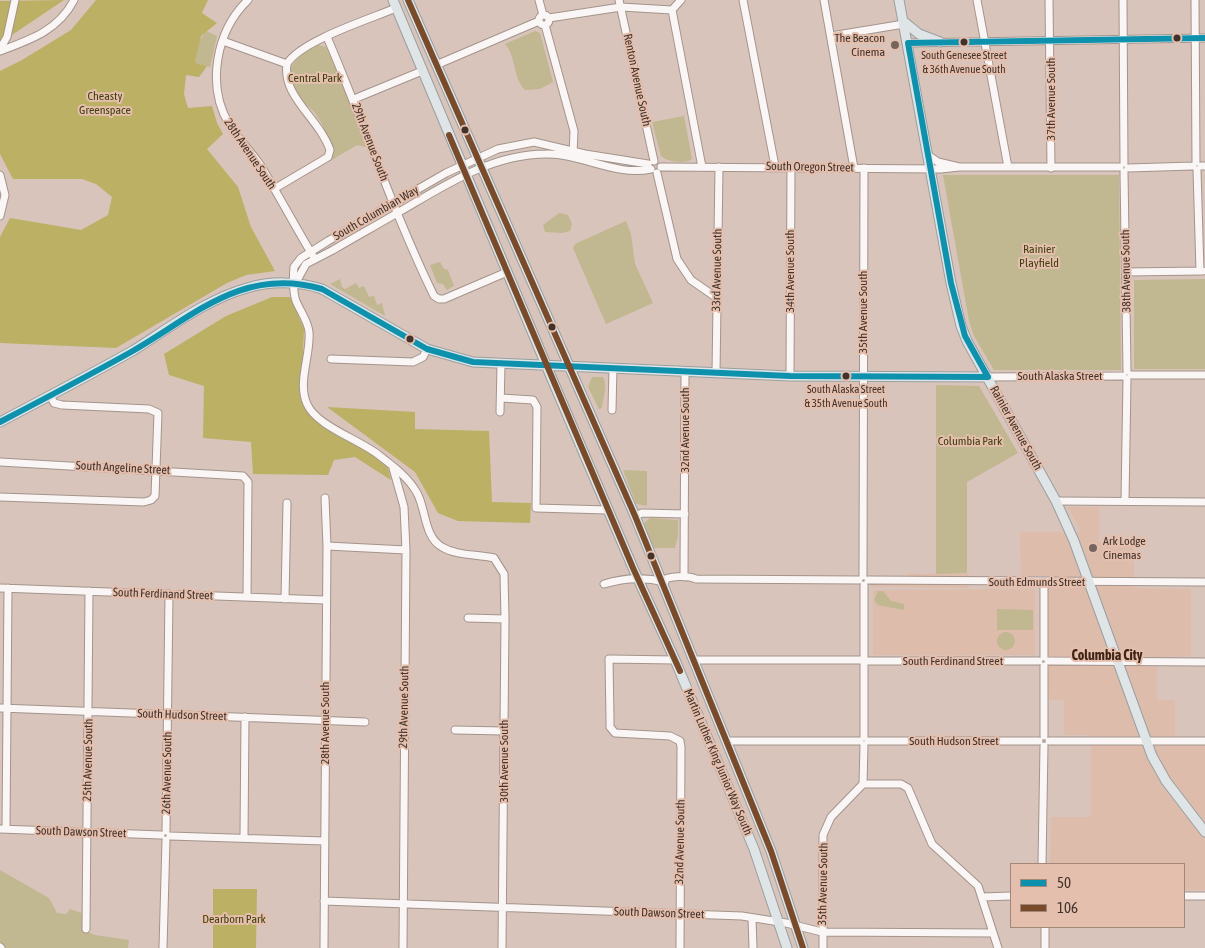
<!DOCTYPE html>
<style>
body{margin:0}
#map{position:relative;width:1205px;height:948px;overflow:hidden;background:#d8c4ba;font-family:"Asap Condensed",sans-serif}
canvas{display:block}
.legend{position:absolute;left:1010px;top:863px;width:175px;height:65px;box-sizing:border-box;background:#e5bfad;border:1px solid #a38779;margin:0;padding:6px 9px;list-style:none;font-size:15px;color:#41322b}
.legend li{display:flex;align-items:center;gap:10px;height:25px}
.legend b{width:25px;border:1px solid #a38779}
</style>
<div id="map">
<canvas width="1205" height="948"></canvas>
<ul class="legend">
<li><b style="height:6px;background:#0d91ad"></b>50</li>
<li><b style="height:6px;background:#7a4b2a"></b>106</li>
</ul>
</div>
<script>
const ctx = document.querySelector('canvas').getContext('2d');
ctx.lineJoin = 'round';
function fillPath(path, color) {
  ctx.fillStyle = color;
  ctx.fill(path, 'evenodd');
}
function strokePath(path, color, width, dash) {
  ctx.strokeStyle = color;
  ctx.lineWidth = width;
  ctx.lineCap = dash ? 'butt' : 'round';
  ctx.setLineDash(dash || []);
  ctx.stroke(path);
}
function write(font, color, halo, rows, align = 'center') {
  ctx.font = font + ' "Asap Condensed",sans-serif';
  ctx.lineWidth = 4;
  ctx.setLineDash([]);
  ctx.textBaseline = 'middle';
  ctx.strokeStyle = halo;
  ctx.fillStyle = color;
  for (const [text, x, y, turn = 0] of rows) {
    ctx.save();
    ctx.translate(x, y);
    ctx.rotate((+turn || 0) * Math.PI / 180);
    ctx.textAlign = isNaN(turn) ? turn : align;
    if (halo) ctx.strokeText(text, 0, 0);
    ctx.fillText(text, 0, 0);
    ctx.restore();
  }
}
fillPath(new Path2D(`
 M1068 507H1099V542H1134V588L1191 589V656L1157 657V700H1175V744L1205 745V890H1184V864H1050L1051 817H1091V735H1064V700H1049L1048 576H1021L1020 532H1081Z
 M969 573V588L872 587 870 585V580H906V574Z
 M1035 589V655H873V590Z`), '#debcac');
fillPath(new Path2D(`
 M206 31 217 36 210 67 198 64 195 61 199 41Z
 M535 31 540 33 553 82 540 89 525 90C513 78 516 56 505 44Z
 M318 45 326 47 346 91 366 147 357 145 330 161 334 148C328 137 323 124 315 113 311 108 305 104 301 100 277 75 293 57 318 45Z
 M684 116 692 159C686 164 667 162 661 156L652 122Z
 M943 175H1119L1121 370H994L974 336 969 321Z
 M559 213 568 215 572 224 570 231 562 233 545 232 543 225Z
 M626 221 631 234 635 264 653 303 606 324 573 248 575 244Z
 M440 262 444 269 448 270 454 286 447 290 443 284 437 283 430 265Z
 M340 279 342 287 345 289 356 283 359 288 364 286 369 297 374 296 377 305 382 303 385 316 330 284Z
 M1205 279V369H1134V280Z
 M592 377H603C608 387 603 398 602 408L599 409 588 387Z
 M936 385 979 386 1018 453 967 482V573L936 574Z
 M623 470 647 471V506L636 504Z
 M650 518 678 520V536L675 548H654L643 524Z
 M878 591H883L891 601 904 604V610L878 605 874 600Z
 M997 609 1033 610V630H997Z
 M997 641a9 9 0 1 1 18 0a9 9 0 1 1-18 0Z
 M0 870 49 898 57 913 66 914 70 909 82 913 83 930 95 935 129 940 128 948H4L0 944Z`), '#c1b790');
fillPath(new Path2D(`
 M64 0 0 43V1Z
 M96 0H208L202 13 217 23 201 36 195 61 198 64 207 66 199 77 186 75 184 94 188 108 212 106 217 123 223 134 207 149 238 187 251 227 275 271 246 275 227 283 116 348 0 343V237L10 218 81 230 108 215 112 197 96 184 82 179H13L0 154V71L22 60 71 30Z
 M272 297H290L304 329 301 393 306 410 366 450 388 468 391 480 355 457 334 460 328 475 253 474 251 442 203 438 204 386 169 375 164 354 226 316Z
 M327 407 415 412V429L489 431 492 502 531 503 530 523 458 521 438 513 415 472Z
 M213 889H257L256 948H213Z`), '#bbb064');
const minor = new Path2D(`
 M248 0C216 31 206 85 229 124 238 139 251 151 261 166 279 196 295 226 313 256
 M539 0 543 15
 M619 0 654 161
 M743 0 775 166
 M824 0 854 168
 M977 0 1008 167
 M1049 0 1051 168
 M1123 0 1124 163
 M1195 0 1196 162
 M672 10 702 167
 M672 10 681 0
 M539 20a5 5 0 1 1 10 0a5 5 0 1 1-10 0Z
 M549 18 621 7 672 10
 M545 25 574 131 573 155
 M831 36 904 24
 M327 37C364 123 393 212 434 296L439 299H444L507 272
 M223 41 287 64C300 41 370 19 396 8
 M908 43 1205 38
 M0 49 7 37 15 0
 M0 51C30 40 59 30 74 0
 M436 65 539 21
 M354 99 422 71
 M929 156 938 162 959 167H1120
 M1201 166H1205
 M661 167 941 169 959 167
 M1128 168 1193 166
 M1197 170 1200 271
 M1124 172 1127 371
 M657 173 677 259 691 280 717 298
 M0 175 5 195 0 216
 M274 189 328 157 330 150C319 118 282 97 287 64
 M1126 272 1203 271
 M295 284 306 264 333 250C355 237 377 225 399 212 444 186 491 154 546 154 580 153 616 177 651 169
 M331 359 413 362 423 357 427 349
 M716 373 719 167
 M1131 375H1205
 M790 376 791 167
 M988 377 1123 376
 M501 398 533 400 537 407 536 508 608 510
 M612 410 613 368
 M500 412 501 364
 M0 462 243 476 248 482 247 597
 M393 468 404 507 406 550 403 948
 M0 497 144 502 151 500 155 496 158 413 149 409 62 405 54 403 50 395
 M1056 501 1205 502
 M1125 501 1127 379
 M635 516 642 513 685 514
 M327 546 406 550
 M863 576 864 168
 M684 577 685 372
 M868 580 1205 582
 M661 581C669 576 687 575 696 579L859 580
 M604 584C623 578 645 577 665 582
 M864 585V657
 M0 588 325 600
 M285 599 287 503
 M468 618 505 619
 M1044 657V582
 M675 660 609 659 610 719V727L615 733 670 736 680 741 681 747 680 948
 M694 660H860
 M868 661H1039
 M1048 661 1205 662
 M864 664V737
 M1044 666V736
 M0 708 365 722
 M455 730 504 731
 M726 741H860
 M868 741H1039
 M1049 741H1205
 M863 784H901L908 788 932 844 978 886 998 948
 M0 829 161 835
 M6 829 8 588
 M166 831 169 594
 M170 836 324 841
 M244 838 245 717
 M1042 864 1044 746
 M1184 896H1205
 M982 897 1011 896
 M324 901 742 916 786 923 822 932 993 933
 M752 918 753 948
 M86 929 89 591
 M0 947 1 948
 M163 948 166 840
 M324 948 327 546 325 498
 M502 948 505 619 504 574 494 558C477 554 457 556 442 547 424 537 426 509 417 493 409 478 393 466 380 456 361 440 316 426 307 404 297 382 311 355 309 332 308 321 300 311 296 301 293 293 293 276 294 267L301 258 328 241 446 173 498 149 534 142 585 154 648 164
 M823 948V835L831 817 863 784 864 745
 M1045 948V927`);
const major = new Path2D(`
 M393 0 552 379 633 568 675 660 754 849 787 948
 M408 0 635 516 771 851 803 948
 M899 0 951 283 961 326 967 341 1056 501 1074 541 1152 756 1166 781 1205 832
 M903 21 919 34 940 42
 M0 422C45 398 90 375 134 350 169 328 207 299 247 288 270 281 298 281 322 289L427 349 473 362 790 376 988 377`);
strokePath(minor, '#a3948c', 9);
strokePath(major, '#999fa0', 11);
strokePath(minor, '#f9f6f5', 7);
strokePath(major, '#dfe5e7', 9);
strokePath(new Path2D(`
 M908 43 951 283 965 336 988 377
 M908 43 1205 38
 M0 422C44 399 88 376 131 352 194 316 243 266 322 289L427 349 473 362 790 376 988 377`), '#0d91ad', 6);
strokePath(new Path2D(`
 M408 0 635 516 771 851 803 948
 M449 135 633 568 680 671`), '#7a4b2a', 6);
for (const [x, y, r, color] of [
 [1177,38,4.5,"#41322b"],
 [964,42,4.5,"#41322b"],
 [895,45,5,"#76655d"],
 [465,130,4.5,"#41322b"],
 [552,327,4.5,"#41322b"],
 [410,339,4.5,"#41322b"],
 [846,376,4.5,"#41322b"],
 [1093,548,5,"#76655d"],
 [651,556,4.5,"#41322b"]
]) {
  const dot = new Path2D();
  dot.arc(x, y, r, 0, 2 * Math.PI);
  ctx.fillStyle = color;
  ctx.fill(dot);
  strokePath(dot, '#e5bfad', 2);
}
write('11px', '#41322b', '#e5bfad', [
 ["South Genesee Street",964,56],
 ["& 36th Avenue South",964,70],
 ["South Alaska Street",846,390],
 ["& 35th Avenue South",846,404]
]);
write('12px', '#41322b', '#e5bfad', [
 ["The Beacon",885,38],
 ["Cinema",885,52],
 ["Ark Lodge",1103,541,"left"],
 ["Cinemas",1103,555,"left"]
], 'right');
write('12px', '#403e0d', '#e5bfad', [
 ["Central Park",315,78],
 ["Cheasty",105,96],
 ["Greenspace",105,110],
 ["Rainier",1039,249],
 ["Playfield",1039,263],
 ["Columbia Park",970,441],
 ["Dearborn Park",234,919]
]);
write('12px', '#41322b', '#e5bfad', [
 ["Renton Avenue South",637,80,78],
 ["37th Avenue South",1051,99,-90],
 ["29th Avenue South",370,142,69],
 ["28th Avenue South",250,154,56],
 ["South Oregon Street",810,167,1],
 ["South Columbian Way",376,213,-30],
 ["33rd Avenue South",717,270,-89],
 ["34th Avenue South",790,271,-90],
 ["38th Avenue South",1126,271,-91],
 ["35th Avenue South",863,312,-90],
 ["South Alaska Street",1060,376],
 ["Rainier Avenue South",1016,428,61],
 ["32nd Avenue South",685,430,-90],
 ["South Angeline Street",123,468,3],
 ["South Edmunds Street",1037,582],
 ["South Ferdinand Street",163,594,2],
 ["South Ferdinand Street",953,661],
 ["29th Avenue South",404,707,-89],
 ["South Hudson Street",182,715,2],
 ["28th Avenue South",325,723,-90],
 ["South Hudson Street",954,741],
 ["25th Avenue South",88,760,-89],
 ["30th Avenue South",504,761,-90],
 ["Martin Luther King Junior Way South",718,762,67],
 ["26th Avenue South",167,773,-89],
 ["South Dawson Street",81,832,2],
 ["32nd Avenue South",680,842,-89],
 ["35th Avenue South",823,884,-89],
 ["South Dawson Street",659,913,2]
]);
write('bold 14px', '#402415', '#e5bfad', [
 ["Columbia City",1107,656]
]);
</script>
